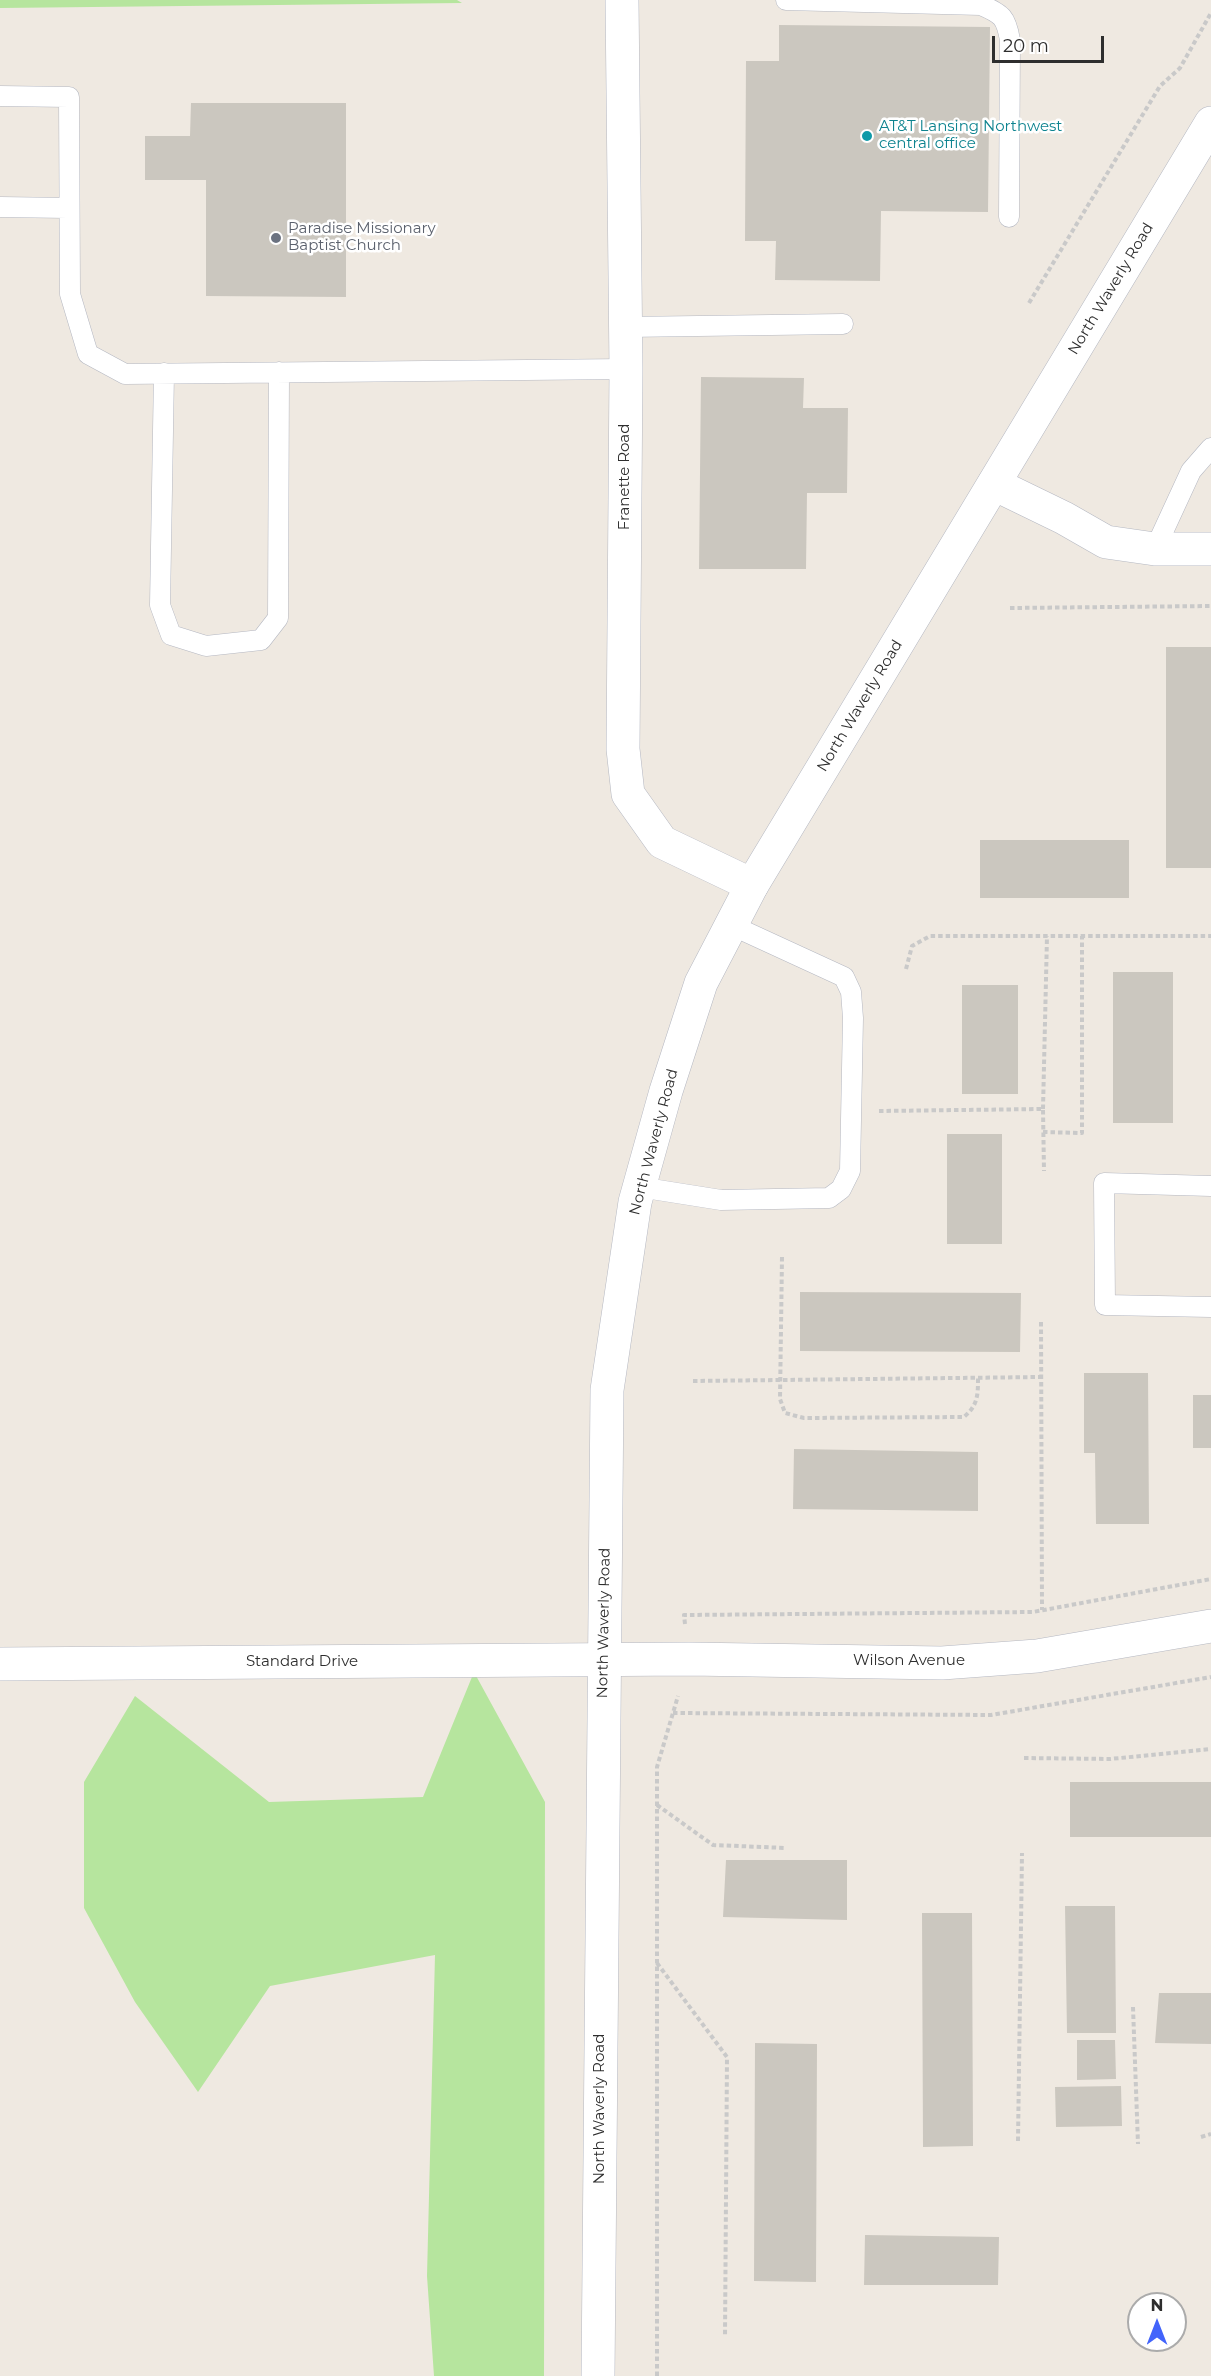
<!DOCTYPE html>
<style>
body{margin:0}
#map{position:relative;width:1211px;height:2376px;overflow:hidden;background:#efe9e1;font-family:Montserrat,sans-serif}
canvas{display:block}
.north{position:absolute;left:1127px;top:2292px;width:60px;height:60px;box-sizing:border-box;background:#fff;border:2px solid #ababab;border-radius:50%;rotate:0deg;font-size:16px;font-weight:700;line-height:24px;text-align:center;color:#2e2e2e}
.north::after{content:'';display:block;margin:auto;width:21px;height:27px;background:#4264fb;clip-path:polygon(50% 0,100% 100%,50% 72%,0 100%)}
.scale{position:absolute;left:992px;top:36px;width:112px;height:27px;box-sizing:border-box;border:3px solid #2e2e2e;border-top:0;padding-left:8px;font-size:18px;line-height:21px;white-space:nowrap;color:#2e2e2e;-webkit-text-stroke:4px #fff;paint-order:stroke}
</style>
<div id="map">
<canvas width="1211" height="2376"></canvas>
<div class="north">N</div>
<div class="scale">20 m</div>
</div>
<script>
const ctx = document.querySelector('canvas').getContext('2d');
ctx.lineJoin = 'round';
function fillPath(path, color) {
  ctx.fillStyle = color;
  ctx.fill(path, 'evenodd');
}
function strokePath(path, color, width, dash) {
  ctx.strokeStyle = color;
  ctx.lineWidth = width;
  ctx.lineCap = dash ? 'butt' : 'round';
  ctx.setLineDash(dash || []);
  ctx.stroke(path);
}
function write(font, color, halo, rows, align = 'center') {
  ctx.font = font + ' Montserrat,sans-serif';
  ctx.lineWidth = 5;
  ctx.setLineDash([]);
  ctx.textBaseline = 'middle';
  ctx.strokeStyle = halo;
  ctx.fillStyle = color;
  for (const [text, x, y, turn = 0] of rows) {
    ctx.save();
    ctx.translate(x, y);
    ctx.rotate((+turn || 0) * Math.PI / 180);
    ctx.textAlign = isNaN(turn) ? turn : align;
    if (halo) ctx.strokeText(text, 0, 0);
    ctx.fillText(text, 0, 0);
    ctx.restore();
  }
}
fillPath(new Path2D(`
 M0 0H457L462 3 0 8Z
 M474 1672 545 1802 544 2376H434L427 2276 435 1955 270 1986 198 2092 135 2002 84 1908V1782L135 1696 269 1802 423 1797Z`), '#b6e59e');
fillPath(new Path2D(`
 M779 25 990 27 988 212 881 211 880 281 775 280 776 241H745L746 61H779Z
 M191 103H346V297L206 296V180H145V136H190Z
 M701 377 804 378 803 408H848L847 493H807L806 569H699Z
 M1166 647H1211V868H1166Z
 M980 840H1129V898H980Z
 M1113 972H1173V1123H1113Z
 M962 985H1018V1094H962Z
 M947 1134H1002V1244H947Z
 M800 1292 1021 1293 1020 1352 800 1351Z
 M1084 1373H1148L1149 1524H1096L1095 1453H1084Z
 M1193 1395H1211V1448H1193Z
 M794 1449 978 1452V1511L793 1509Z
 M1070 1782H1211V1837H1070Z
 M726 1860H847V1920L723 1917Z
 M1065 1906H1115L1116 2033H1067Z
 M922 1913H972L973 2146 923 2147Z
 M1159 1993H1211V2044L1155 2043Z
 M1077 2040H1115L1116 2079 1077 2080Z
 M755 2043 817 2044 816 2282 754 2281Z
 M1121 2086 1122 2126 1056 2127 1055 2087Z
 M865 2235 999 2237 998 2285H864Z`), '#cbc7bf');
const lane = new Path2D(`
 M786 0 981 5C1002 14 1006 17 1010 40L1009 217
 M0 96 69 97 70 294 88 354 125 374 626 369
 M0 207 68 208
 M626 327 843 324
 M164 373 160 605 171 635 206 646 261 640 278 618 279 372
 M1155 549 1191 471 1211 448
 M1211 1186 1104 1183 1105 1305 1211 1307
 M639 1187 721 1200 829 1198 841 1189 850 1171 853 1018 851 992 844 977 731 925`);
const street = new Path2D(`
 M622 0 626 369 623 749 628 794 662 842 752 885
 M994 484 1064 518 1106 542 1155 549H1211
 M0 1664 689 1659 942 1663 1037 1656 1211 1626`);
const secondary = new Path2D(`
 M598 2376 607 1390 635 1202 666 1091 701 983 752 885 1211 123`);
strokePath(lane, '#b4b7c1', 21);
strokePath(street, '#b4b7c1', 34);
strokePath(secondary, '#b4b7c1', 34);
strokePath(new Path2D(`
 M1029 303 1160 86 1180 68 1211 13
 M1010 608 1211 606
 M906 969 912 946 930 936H1211
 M1043 1109 1047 936
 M879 1111 1043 1109 1044 1171
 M1043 1132 1082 1133V936
 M782 1257 780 1399 785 1413 804 1418 964 1417C978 1405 978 1395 978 1377
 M1041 1322 1042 1610
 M693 1381 1041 1377
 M685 1624 684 1615 1033 1612 1211 1579
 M673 1713 991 1715 1211 1677
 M1024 1758 1110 1759 1211 1749
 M657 1805 713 1845 786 1848
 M657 1963 727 2057 725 2336
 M1133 2007 1138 2144
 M1201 2137 1211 2134
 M1018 2141 1022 1853
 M657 2376V1767L678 1696`), '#c9c9c9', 4, [4.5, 3]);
strokePath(lane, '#fff', 20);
strokePath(street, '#fff', 33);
strokePath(secondary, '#fff', 33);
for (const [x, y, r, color] of [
 [867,136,6,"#0f9aa8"],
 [276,238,6,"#6b7280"]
]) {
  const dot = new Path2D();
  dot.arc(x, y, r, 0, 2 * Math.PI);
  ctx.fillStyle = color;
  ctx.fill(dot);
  strokePath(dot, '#fff', 2);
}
write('15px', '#0d838f', '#fff', [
 ["AT&T Lansing Northwest",879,127],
 ["central office",879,144]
], 'left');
write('15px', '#5b616d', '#fff', [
 ["Paradise Missionary",288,229],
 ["Baptist Church",288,246]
], 'left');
write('15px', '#2e2e2e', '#fff', [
 ["North Waverly Road",1111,289,-59],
 ["Franette Road",625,477,-90],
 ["North Waverly Road",860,706,-59],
 ["North Waverly Road",654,1142,-75],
 ["North Waverly Road",604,1623,-89],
 ["Wilson Avenue",909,1661],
 ["Standard Drive",302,1662],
 ["North Waverly Road",600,2109,-90]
]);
</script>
